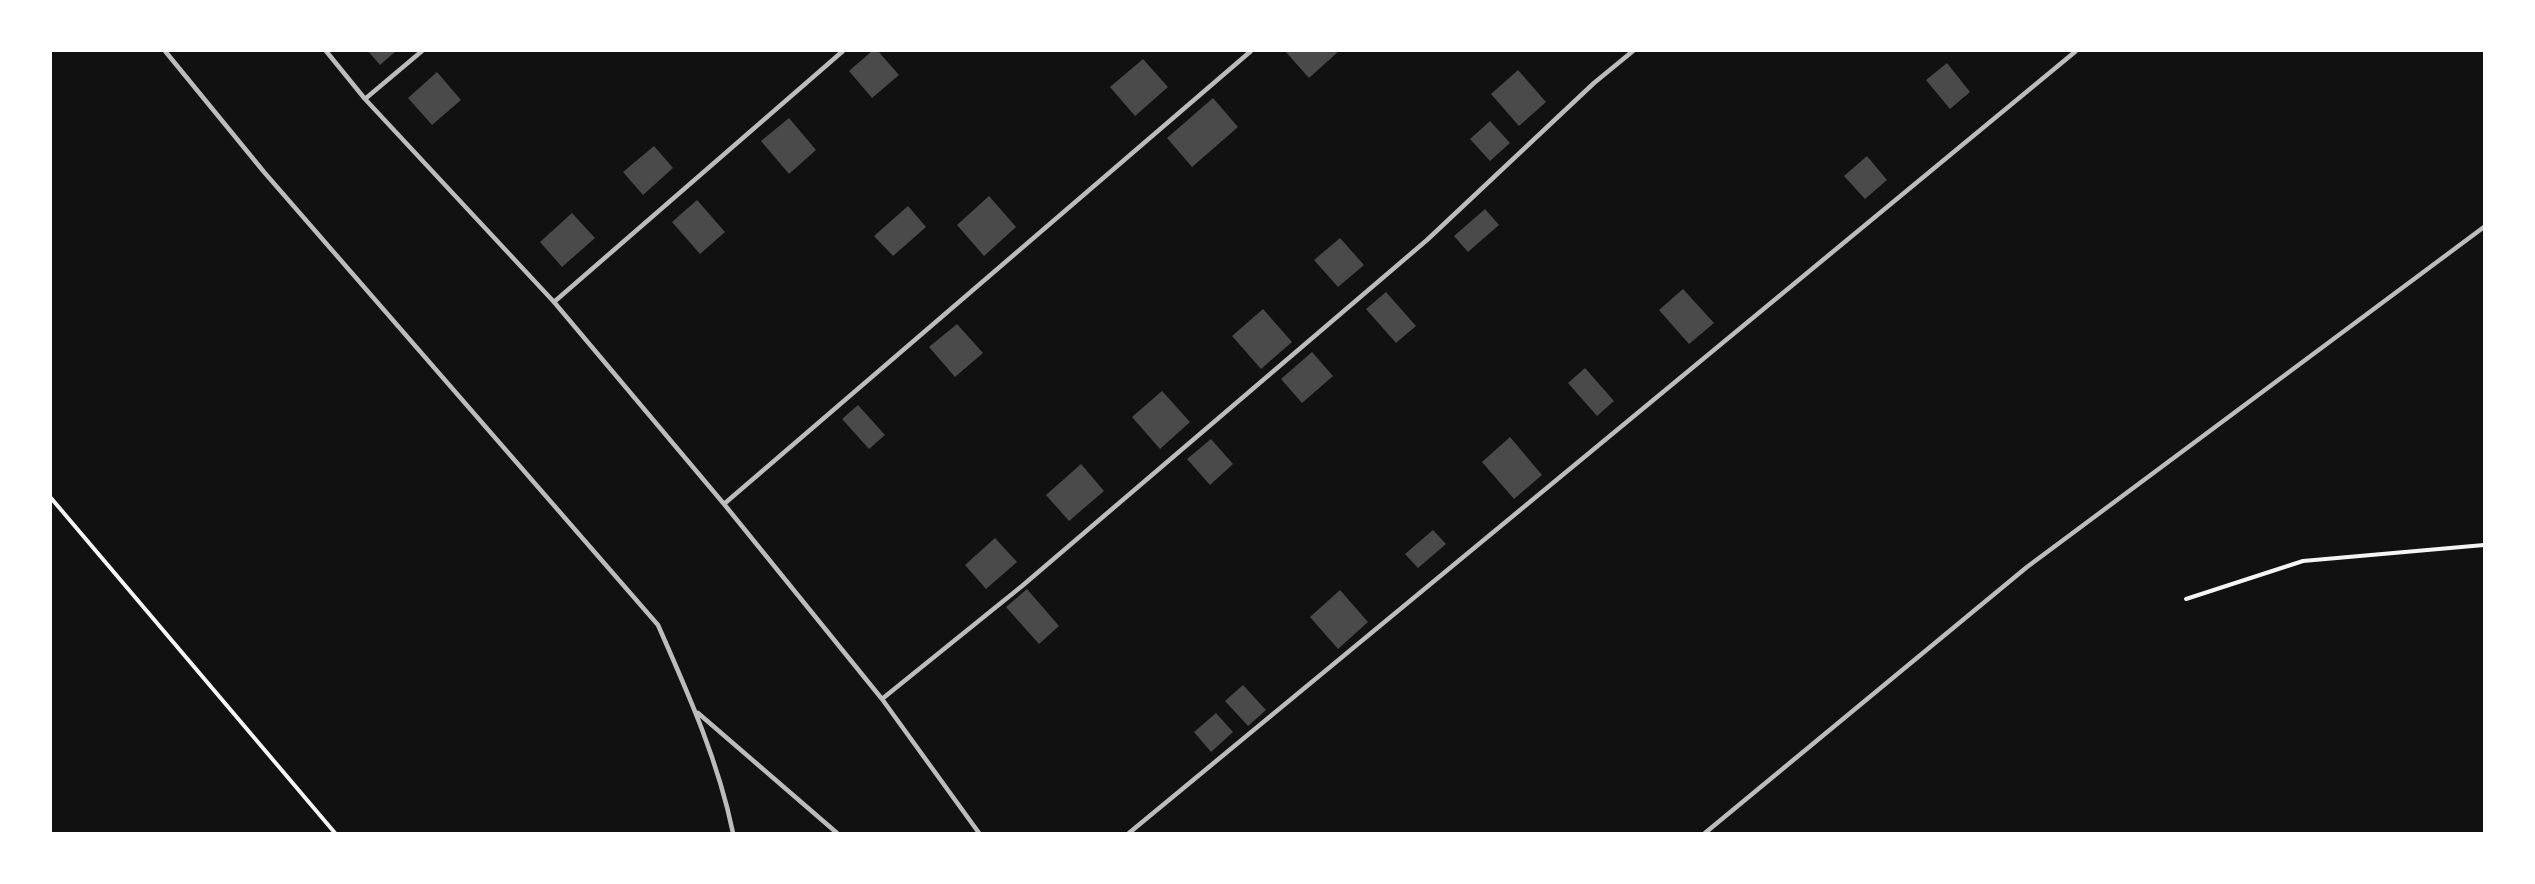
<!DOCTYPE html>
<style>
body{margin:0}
#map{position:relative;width:2535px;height:884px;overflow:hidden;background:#111;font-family:"DejaVu Sans",sans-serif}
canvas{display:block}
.frame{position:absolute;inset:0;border:52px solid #fff;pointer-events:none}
</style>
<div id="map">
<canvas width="2535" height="884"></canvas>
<div class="frame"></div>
</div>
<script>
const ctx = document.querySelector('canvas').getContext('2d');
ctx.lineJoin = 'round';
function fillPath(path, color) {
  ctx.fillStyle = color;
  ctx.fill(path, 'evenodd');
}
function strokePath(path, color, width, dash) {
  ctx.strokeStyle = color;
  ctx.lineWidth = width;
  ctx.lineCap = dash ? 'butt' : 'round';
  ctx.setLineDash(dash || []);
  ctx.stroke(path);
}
fillPath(new Path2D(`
 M368 51H396L380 65Z
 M872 51H878L899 75 872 98 849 71Z
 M1285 51H1339L1309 78Z
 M1143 59 1168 87 1135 116 1110 87Z
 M1947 63 1970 92 1950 109 1926 80Z
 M1518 70 1546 102 1519 126 1491 94Z
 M437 72 461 100 432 125 408 98Z
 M1213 98 1238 127 1192 167 1167 138Z
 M789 118 816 150 789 174 761 141Z
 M1490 121 1510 143 1490 161 1470 139Z
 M654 146 673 168 643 195 623 172Z
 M1867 156 1887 180 1865 199 1844 176Z
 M989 196 1016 227 984 256 957 225Z
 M697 200 725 232 700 254 672 222Z
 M908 206 926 227 893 256 874 236Z
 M1485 209 1499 225 1468 252 1454 236Z
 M572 213 595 238 562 267 540 242Z
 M1340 238 1364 265 1338 287 1314 260Z
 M1683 289 1714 323 1689 344 1659 310Z
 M1386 292 1416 326 1396 343 1366 309Z
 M1263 309 1292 342 1261 369 1232 336Z
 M957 324 983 353 955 377 929 347Z
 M1312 352 1333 376 1302 403 1281 379Z
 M1585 368 1614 401 1597 416 1568 383Z
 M1162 391 1190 422 1160 449 1132 417Z
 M858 405 885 435 869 449 842 419Z
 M1510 437 1542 475 1514 499 1482 462Z
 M1211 439 1233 464 1210 485 1187 459Z
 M1081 464 1104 491 1069 521 1046 495Z
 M1433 530 1446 544 1418 568 1405 554Z
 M995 538 1017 562 986 589 965 565Z
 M1027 589 1059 626 1039 644 1006 607Z
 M1340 590 1368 622 1338 649 1310 617Z
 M1243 685 1266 710 1248 726 1225 701Z
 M1216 713 1233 732 1211 752 1194 732Z`), '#4a4a4a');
strokePath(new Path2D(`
 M51 498 335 833
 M2186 599 2303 561 2484 545`), '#f5f5f5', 4);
strokePath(new Path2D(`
 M165 51 264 172 658 625C688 693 718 760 733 833
 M326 51 365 99 554 302 724 504 882 699 979 833
 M365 99 422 51
 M554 302 843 51
 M724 504 1251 51
 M882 699 1022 586 1427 240 1594 83 1633 51
 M698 713 837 833
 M1129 833 2076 51
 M1705 833 2027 567 2484 227`), '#bcbcbc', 4.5);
</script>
